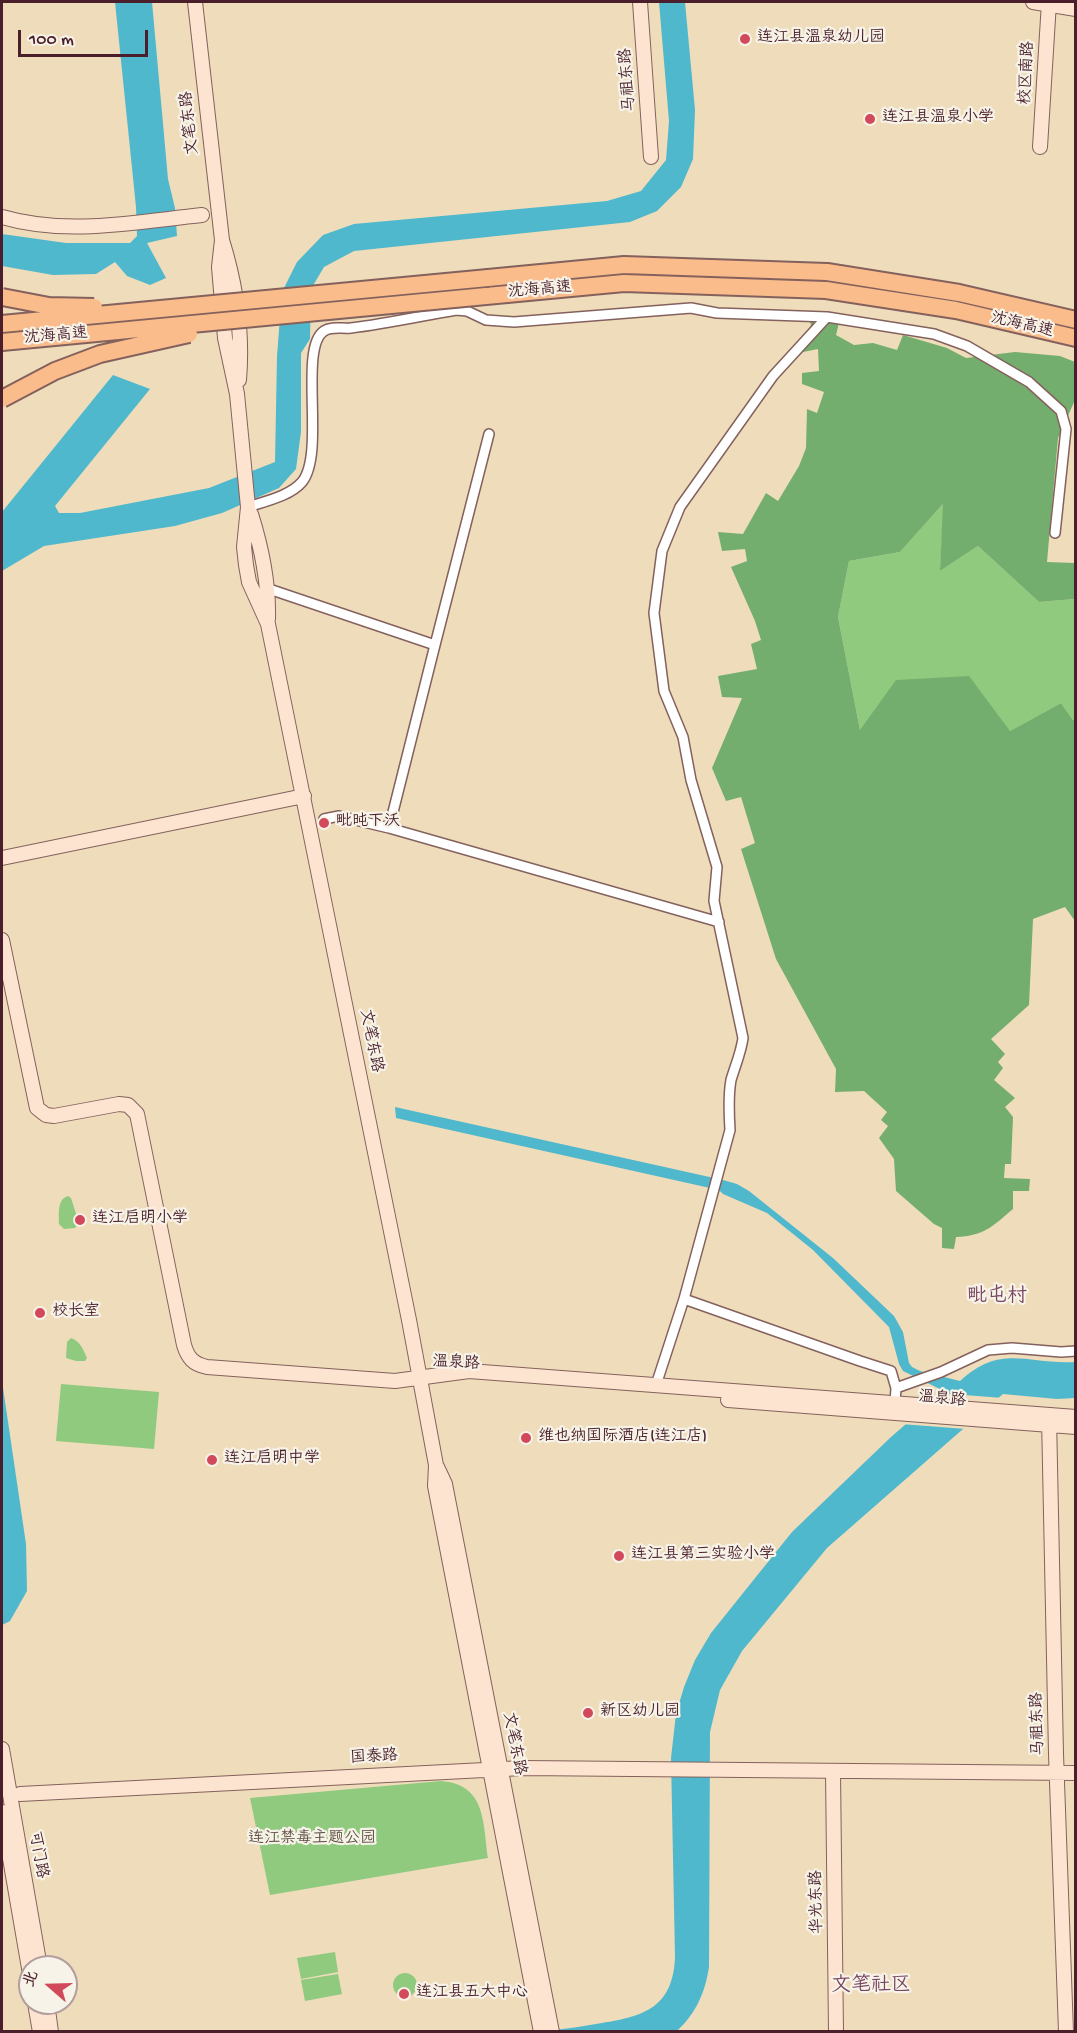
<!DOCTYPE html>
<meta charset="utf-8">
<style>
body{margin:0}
#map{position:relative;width:1077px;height:2033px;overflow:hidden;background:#efdcbb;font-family:"Gochi Hand","LXGW WenKai TC",sans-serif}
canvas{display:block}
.frame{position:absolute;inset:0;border:3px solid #4a1f2b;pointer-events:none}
.north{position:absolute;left:18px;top:1955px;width:60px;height:60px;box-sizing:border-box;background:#f7f3e8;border:2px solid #b29e9c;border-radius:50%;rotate:290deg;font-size:16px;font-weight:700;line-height:24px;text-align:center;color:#4a1f2b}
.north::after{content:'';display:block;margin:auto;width:21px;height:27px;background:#d1495b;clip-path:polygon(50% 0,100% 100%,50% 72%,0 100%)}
.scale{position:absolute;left:18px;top:30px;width:130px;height:27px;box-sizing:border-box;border:3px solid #4a1f2b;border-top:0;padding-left:8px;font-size:18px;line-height:21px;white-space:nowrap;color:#4a1f2b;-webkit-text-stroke:4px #f7f3e8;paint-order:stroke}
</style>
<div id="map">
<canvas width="1077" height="2033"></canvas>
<div class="frame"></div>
<div class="north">北</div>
<div class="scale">100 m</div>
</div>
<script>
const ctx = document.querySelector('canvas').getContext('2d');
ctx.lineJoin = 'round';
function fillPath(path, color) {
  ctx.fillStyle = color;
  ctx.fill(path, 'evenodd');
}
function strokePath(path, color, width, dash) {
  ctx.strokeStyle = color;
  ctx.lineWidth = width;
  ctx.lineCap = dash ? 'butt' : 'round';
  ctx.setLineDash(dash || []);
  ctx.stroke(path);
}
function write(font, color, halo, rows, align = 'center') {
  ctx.font = font + ' "Gochi Hand","LXGW WenKai TC",sans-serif';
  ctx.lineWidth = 4.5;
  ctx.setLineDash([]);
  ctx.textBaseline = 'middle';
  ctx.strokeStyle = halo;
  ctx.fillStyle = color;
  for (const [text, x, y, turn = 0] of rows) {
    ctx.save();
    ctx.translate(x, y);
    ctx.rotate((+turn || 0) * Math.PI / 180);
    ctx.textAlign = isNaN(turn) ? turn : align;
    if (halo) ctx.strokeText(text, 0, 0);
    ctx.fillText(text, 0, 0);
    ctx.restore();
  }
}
fillPath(new Path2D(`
 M944 503 940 571 978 546 1039 602 1075 599V719L1073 720 1061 703 1010 731 860 730 838 617 849 561 900 552Z
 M68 1196 71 1198 79 1223 75 1228 64 1229 59 1224C59 1214 57 1199 68 1196Z
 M71 1338C80 1341 83 1349 87 1358L85 1361H76L66 1358 67 1342Z
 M61 1384 159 1392 154 1449 56 1441Z
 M441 1781C486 1784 483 1823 488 1858L270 1895 250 1798Z
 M335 1952 338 1972 301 1979 297 1958Z
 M393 1985a12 12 0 1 1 24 0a12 12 0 1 1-24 0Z
 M338 1974 342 1994 305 2001 301 1980Z`), '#8fca7f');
fillPath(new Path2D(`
 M809 319 839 323 836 335 854 345 873 343 897 350 903 335 947 348 966 358 1015 352 1060 356 1075 362V400L1058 438 1047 562 1075 563V599L1039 602 978 546 940 571 943 504 900 552 849 561 838 617 860 730 896 680 969 676 1010 731 1061 703 1073 720 1075 719V921L1065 907 1033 919 1029 1005 991 1039 1005 1054 998 1062 1003 1068 994 1080 1015 1098 1005 1107 1013 1117 1011 1164H1005L1004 1178 1030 1179 1029 1191H1013V1209C993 1226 984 1236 956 1237L954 1249 942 1248V1228L934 1224 896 1191 894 1159 879 1138 888 1126 881 1120 887 1112 864 1091 835 1092 836 1069 776 959 741 849 755 843 741 797 726 801 712 768 742 698 722 697 718 676 757 669 751 644 761 640 755 621 731 567 747 561 745 549 722 551 718 532 743 534 766 493 778 501 799 466 806 448 807 409 817 413 824 392 802 384V373L819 371 818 349 798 353 811 325Z`), '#73ae6e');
fillPath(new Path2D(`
 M115 2H152L168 179 175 208 177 236 147 243 166 278 150 285 127 276 115 262 96 274 53 275 2 266V234L66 243H130L137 236 136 207Z
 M659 2H685L695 110 693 159 681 187 657 211 630 222 354 251 324 267 311 289 310 339 301 353V432L296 469 279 488 222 513 175 526 44 546 2 571V512L113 375 150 389 55 506 59 513H80L209 488 275 462 277 356 282 292 297 262 323 235 354 224 607 201 641 191 666 160 669 121Z
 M395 1107 723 1180 737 1184 749 1191 833 1258 894 1316 903 1332 909 1363 912 1367 920 1371 960 1381C1002 1343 1027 1365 1075 1362V1398L1057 1399 1003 1394 827 1548 742 1651 720 1690 710 1732 709 1967C705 1993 696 2013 677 2031H547C565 2029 584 2026 602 2023 645 2016 673 2007 675 1957L671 1758 676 1714 684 1687 695 1660 711 1633 792 1532 891 1437 944 1391 903 1371 899 1364 889 1327 813 1250 767 1213 723 1194 719 1190 396 1118Z
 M2 1381 26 1544 27 1591 10 1621 2 1625Z`), '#4fb8cc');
fillPath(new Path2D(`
 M938 1393 1003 1398 966 1429 901 1424Z`), '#efdcbb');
const street = new Path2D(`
 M248 507C266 501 290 496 302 482 326 453 298 348 324 331 331 326 343 329 351 328 386 324 421 316 456 310L467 311 486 320 514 322 691 308 717 313 827 317 934 334 967 346 1029 382 1061 411 1066 429 1055 533
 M269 589 435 645 489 434
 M324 819 339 816 389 828 719 922
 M389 828 435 645
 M684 1299 860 1361 891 1371 896 1388 895 1403
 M656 1385 684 1299 730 1130C729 1114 728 1096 731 1080 735 1066 741 1053 743 1038L714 901 717 867 691 780 683 737 664 691 654 613 662 551 680 507 773 376 827 317
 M896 1388 941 1372 988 1350 1012 1348 1061 1352 1076 1351`);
const secondary = new Path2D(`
 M195 2 222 240C236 285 243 333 239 380
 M640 2 651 157
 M1033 2 1076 9
 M1040 147 1049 2
 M2 217C67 236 135 222 202 215
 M222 240 219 267 225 338 237 394 248 507 244 547 246 565 249 582 268 624 409 1320 436 1465 435 1486 541 2032
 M251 514C262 549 269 582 268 619
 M2 858 304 796
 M2 940 37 1108 46 1115 54 1116 119 1104 128 1105 137 1114 184 1345C188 1358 193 1364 207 1367L395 1381 469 1371 1076 1417
 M728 1400 1076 1427
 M1049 1417 1056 1754 1066 2032
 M437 1467 445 1484 552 2032
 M2 1749 40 1967
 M833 1772 836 2032
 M20 1794 523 1768 1076 1773
 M2 1812 30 1974
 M35 2003 40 2032
 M47 2003 51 2032`);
const highway = new Path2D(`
 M488 278 624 265 827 272 959 293 1076 320
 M486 296 624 283 826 290 956 310 1076 338`);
strokePath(street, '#84615d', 12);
strokePath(secondary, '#84615d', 16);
strokePath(highway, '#84615d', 20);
strokePath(street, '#fff', 9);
strokePath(secondary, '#fde4d0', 14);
strokePath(highway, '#f9bc8a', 16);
const highwayBridge = new Path2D(`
 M2 297 49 306 94 307
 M2 324 488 278
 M2 342 486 296
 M2 399 55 371 100 354 189 334`);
strokePath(highwayBridge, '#84615d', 20, []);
strokePath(highwayBridge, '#f9bc8a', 16);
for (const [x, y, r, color] of [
 [745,39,6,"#d1495b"],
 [870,119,6,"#d1495b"],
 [324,823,6,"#d1495b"],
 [80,1220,6,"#d1495b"],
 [40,1313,6,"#d1495b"],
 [526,1438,6,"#d1495b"],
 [212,1460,6,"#d1495b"],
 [619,1556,6,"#d1495b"],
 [588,1713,6,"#d1495b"],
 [404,1994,6,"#d1495b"]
]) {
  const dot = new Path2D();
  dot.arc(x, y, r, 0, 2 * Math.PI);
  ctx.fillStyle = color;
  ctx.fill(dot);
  strokePath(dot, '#f7f3e8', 2);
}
write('16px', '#4a1f2b', '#f7f3e8', [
 ["连江县温泉幼儿园",757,39],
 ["连江县温泉小学",882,119],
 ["毗旽下沃",336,823],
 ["连江启明小学",92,1220],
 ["校长室",52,1313],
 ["维也纳国际酒店(连江店)",538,1438],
 ["连江启明中学",224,1460],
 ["连江县第三实验小学",631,1556],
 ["新区幼儿园",600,1713],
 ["连江县五大中心",416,1994]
], 'left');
write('16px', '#4a1f2b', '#f7f3e8', [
 ["校区南路",1028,73,-87],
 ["马祖东路",629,80,-94],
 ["文笔东路",191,123,-96],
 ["沈海高速",540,291,-5],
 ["沈海高速",1022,326,13],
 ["沈海高速",56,337,-5],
 ["文笔东路",370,1041,79],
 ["温泉路",456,1364,3],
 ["温泉路",942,1400,5],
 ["马祖东路",1039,1724,-92],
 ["文笔东路",513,1744,79],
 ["国泰路",374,1758,-3],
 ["可门路",37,1855,80],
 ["华光东路",818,1902,-91]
]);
write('16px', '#5f5244', '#f7f3e8', [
 ["连江禁毒主题公园",312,1840]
]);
write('20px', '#7a4762', '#f7f3e8', [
 ["毗屯村",997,1298],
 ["文笔社区",871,1987]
]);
</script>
